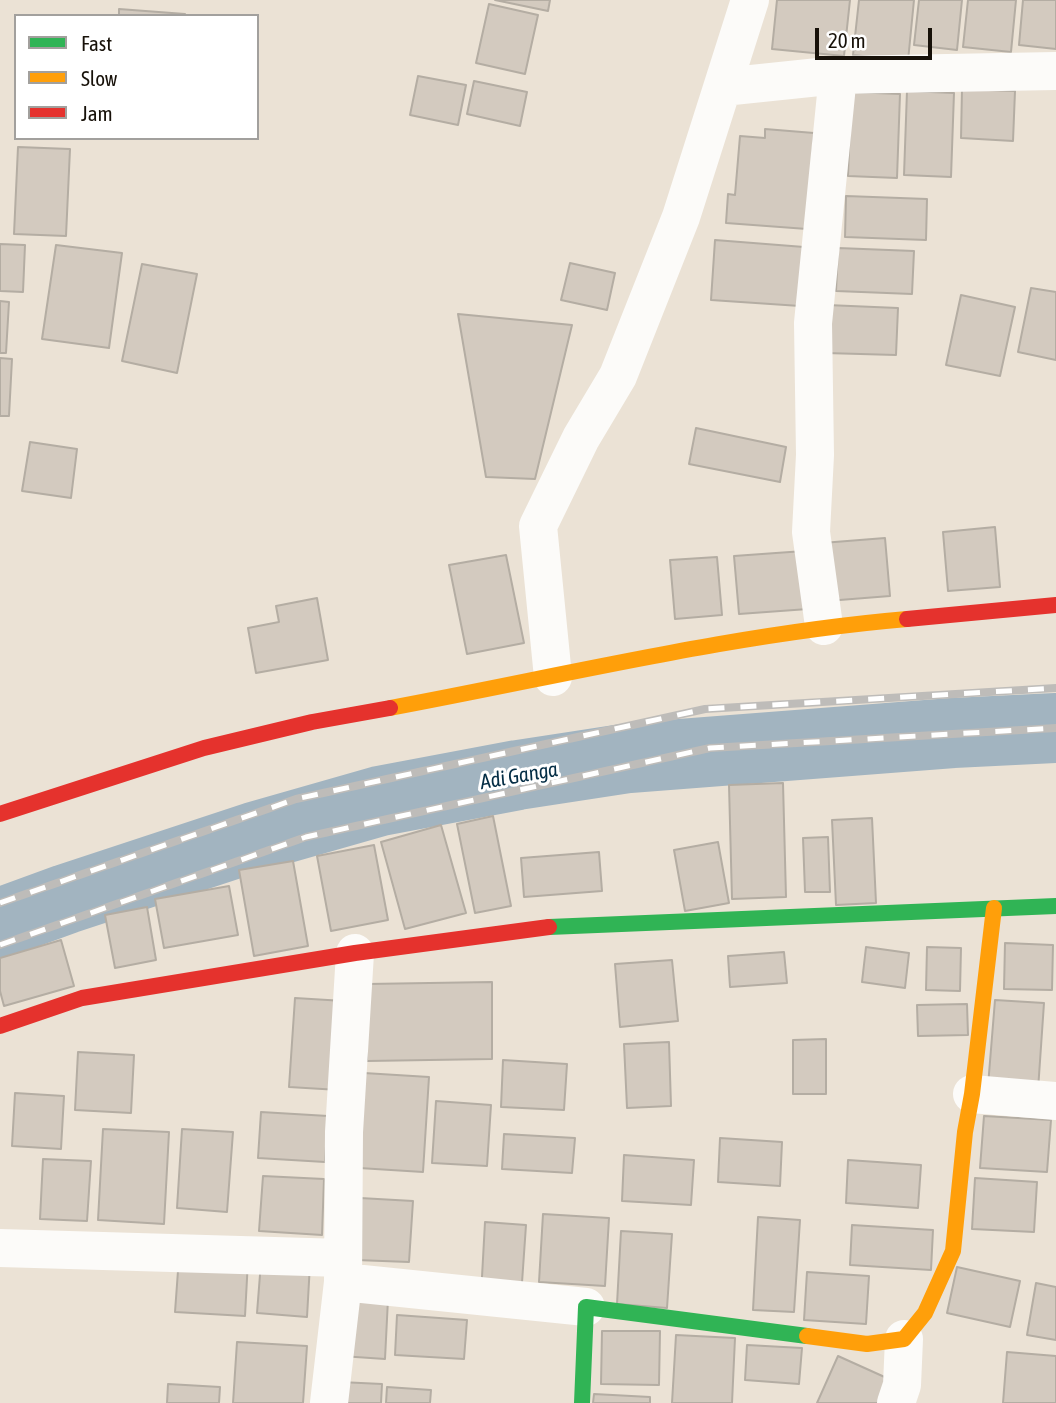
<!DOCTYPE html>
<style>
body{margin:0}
#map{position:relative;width:1056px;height:1403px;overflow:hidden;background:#ebe2d5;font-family:"Asap Condensed",sans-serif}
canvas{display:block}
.legend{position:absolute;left:14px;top:14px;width:245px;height:126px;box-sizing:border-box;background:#fff;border:2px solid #a2a09d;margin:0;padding:9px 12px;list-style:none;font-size:21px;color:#171109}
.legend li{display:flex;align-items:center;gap:14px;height:35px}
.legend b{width:35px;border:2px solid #a2a09d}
.scale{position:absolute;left:815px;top:28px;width:117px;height:32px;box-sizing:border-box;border:4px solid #171109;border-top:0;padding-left:9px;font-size:21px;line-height:24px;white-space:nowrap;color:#171109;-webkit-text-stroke:5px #fff;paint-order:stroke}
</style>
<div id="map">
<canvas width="1056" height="1403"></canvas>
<ul class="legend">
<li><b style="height:9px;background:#30b455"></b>Fast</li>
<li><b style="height:9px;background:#ff9f0a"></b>Slow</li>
<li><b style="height:9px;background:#e5322d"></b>Jam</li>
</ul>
<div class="scale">20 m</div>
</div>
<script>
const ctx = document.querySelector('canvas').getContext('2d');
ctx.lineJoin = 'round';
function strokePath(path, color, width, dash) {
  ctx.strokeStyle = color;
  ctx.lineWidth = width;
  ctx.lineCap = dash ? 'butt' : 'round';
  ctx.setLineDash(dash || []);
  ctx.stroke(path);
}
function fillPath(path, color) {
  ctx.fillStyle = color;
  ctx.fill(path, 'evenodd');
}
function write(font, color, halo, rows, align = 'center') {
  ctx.font = font + ' "Asap Condensed",sans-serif';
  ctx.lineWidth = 6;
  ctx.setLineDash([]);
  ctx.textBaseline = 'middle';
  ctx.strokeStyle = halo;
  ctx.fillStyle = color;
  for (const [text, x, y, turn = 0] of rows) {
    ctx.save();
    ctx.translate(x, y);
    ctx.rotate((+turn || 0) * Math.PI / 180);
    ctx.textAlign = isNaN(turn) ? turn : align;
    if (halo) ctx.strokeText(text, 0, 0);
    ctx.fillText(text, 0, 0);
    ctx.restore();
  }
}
strokePath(new Path2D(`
 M0 923 66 899 254 837 380 801 518 775 629 758 953 733 1056 728`), '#a2b4c0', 70);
const building = new Path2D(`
 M495 0H550L548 11Z
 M777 0H850L844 56 772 49Z
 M859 0H914L908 61 853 55Z
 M919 0H962L957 50 914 45Z
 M968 0H1016L1011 52 963 47Z
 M1023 0H1056V49L1019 45Z
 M489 4 538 15 525 74 476 63Z
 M119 9 185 14V16H119Z
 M418 76 466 85 458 125 410 115Z
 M474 81 527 92 520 126 467 114Z
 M962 89 1015 91 1013 141 961 138Z
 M907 91 954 93 951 177 904 175Z
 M851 92 900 94 897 178 848 176Z
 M765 129 814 133 807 229 726 223 728 194 735 195 740 136 765 138Z
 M18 147 70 149 66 236 14 234Z
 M846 196 927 199 926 240 845 237Z
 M715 240 804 247 800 306 711 300Z
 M0 244 25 245 23 292 0 291Z
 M56 245 122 253 109 348 42 339Z
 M838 248 914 251 912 294 836 291Z
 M570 263 615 273 607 310 561 300Z
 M142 264 197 274 177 373 122 361Z
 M1031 288 1056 292V360L1018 352Z
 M961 295 1015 307 1000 376 946 365Z
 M0 301 9 302 6 353H0Z
 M827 305 898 308 896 355 825 353Z
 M458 314 572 325 535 479 486 477Z
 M0 358 12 359 9 416H0Z
 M696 428 786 447 780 482 689 464Z
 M30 442 77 449 71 498 22 491Z
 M995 527 1000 587 948 591 943 532Z
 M885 538 890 596 827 601 822 543Z
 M804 551 808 609 739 614 734 556Z
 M506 555 524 643 467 654 449 565Z
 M717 557 722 615 675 619 670 560Z
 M317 598 328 660 256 673 248 628 279 622 276 606Z
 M783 783 786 897 732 899 729 785Z
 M493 816 511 906 475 913 457 824Z
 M872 818 876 903 836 905 832 820Z
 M441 825 466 913 405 929 381 842Z
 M828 837 830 892H805L803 838Z
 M718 842 729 903 685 911 674 850Z
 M374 845 388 920 331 931 317 856Z
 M599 852 602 891 524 897 521 858Z
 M293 861 308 946 254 956 239 870Z
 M229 886 238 935 164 948 155 899Z
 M147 907 156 960 115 968 105 915Z
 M61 940 74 986 4 1006 0 991V958Z
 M1005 943 1053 945 1052 990 1004 989Z
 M866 947 909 953 905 988 862 982Z
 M927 947 961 948 960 991 926 990Z
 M784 952 787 983 730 987 728 956Z
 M672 960 678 1021 620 1027 615 964Z
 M492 982V1059L367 1061V984Z
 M295 998 344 1001 339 1090 289 1087Z
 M995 1000 1044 1003 1038 1090 988 1086Z
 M967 1004 968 1035 918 1036 917 1005Z
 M826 1039V1094H793V1040Z
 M669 1042 671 1106 627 1108 624 1044Z
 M78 1052 134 1055 131 1113 75 1110Z
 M503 1060 567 1064 564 1110 501 1107Z
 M364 1073 429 1077 423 1172 359 1168Z
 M15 1093 64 1096 61 1149 12 1146Z
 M436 1101 491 1105 487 1166 432 1163Z
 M261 1112 328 1116 325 1162 258 1158Z
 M984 1116 1051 1120 1047 1172 980 1168Z
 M103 1129 169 1132 164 1224 98 1220Z
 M182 1129 233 1132 227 1212 177 1208Z
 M504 1134 575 1138 572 1173 502 1169Z
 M720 1138 782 1142 780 1186 718 1182Z
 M624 1155 694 1160 691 1205 622 1201Z
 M43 1159 91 1161 87 1221 40 1219Z
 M848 1160 921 1165 918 1208 846 1203Z
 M263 1176 324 1179 322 1235 259 1231Z
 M975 1178 1037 1182 1034 1232 972 1229Z
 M360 1198 413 1201 409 1262 356 1260Z
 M543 1214 609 1218 605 1286 539 1282Z
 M758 1217 800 1220 794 1312 753 1310Z
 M485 1222 526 1225 521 1297 481 1295Z
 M852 1225 933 1230 931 1270 850 1265Z
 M621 1231 672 1234 667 1308 617 1304Z
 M179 1257 248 1260 245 1316 175 1312Z
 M261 1262 310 1264 307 1317 257 1313Z
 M957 1267 1020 1281 1010 1327 947 1313Z
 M807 1272 869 1276 866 1324 804 1320Z
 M1036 1283 1056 1287V1340L1027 1335Z
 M345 1297 388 1299 385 1359 341 1356Z
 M397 1315 467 1320 464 1359 395 1355Z
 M602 1331H660L659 1385 601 1384Z
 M676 1335 735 1338 732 1403H672Z
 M237 1342 307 1346 303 1403H233Z
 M747 1345 802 1348 799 1384 745 1380Z
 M1007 1352 1056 1356V1403H1003Z
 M838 1356 889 1379 878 1403H817Z
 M340 1382 382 1384 381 1403H338Z
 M168 1384 220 1387 219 1403H167Z
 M387 1387 431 1390 430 1403H386Z
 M594 1394 650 1397V1403H593Z`);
fillPath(building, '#d3cabf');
strokePath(building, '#b4ada3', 2);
strokePath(new Path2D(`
 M723 87 838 75 1056 71
 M824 626 811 532 815 455 813 323 838 75
 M553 677 538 526 581 438 618 376 681 217 750 0
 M972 1094 1056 1101
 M0 1248 343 1258
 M343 1282 586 1307
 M329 1403 343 1282 344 1132 355 953
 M896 1403 902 1385 904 1339`), '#fcfbf9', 38);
strokePath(new Path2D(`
 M549 927 1056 906
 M582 1403 586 1307 807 1336`), '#30b455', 16);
strokePath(new Path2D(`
 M390 708C562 676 732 634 907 619
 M807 1336 867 1344 904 1339 925 1313 953 1251 965 1132 972 1094 994 908`), '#ff9f0a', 16);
strokePath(new Path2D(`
 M907 619 1056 605
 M0 814 204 748 312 722 390 708
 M0 1026 82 998 355 953 549 927`), '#e5322d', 16);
const rail = new Path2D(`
 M0 903 296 799 705 709 1056 688
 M0 945 306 837 710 748 1056 728`);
strokePath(rail, '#bebcb9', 8);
strokePath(rail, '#fff', 5, [16]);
write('italic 21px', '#042d45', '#fff', [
 ["Adi Ganga",519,776,-10]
]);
</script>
